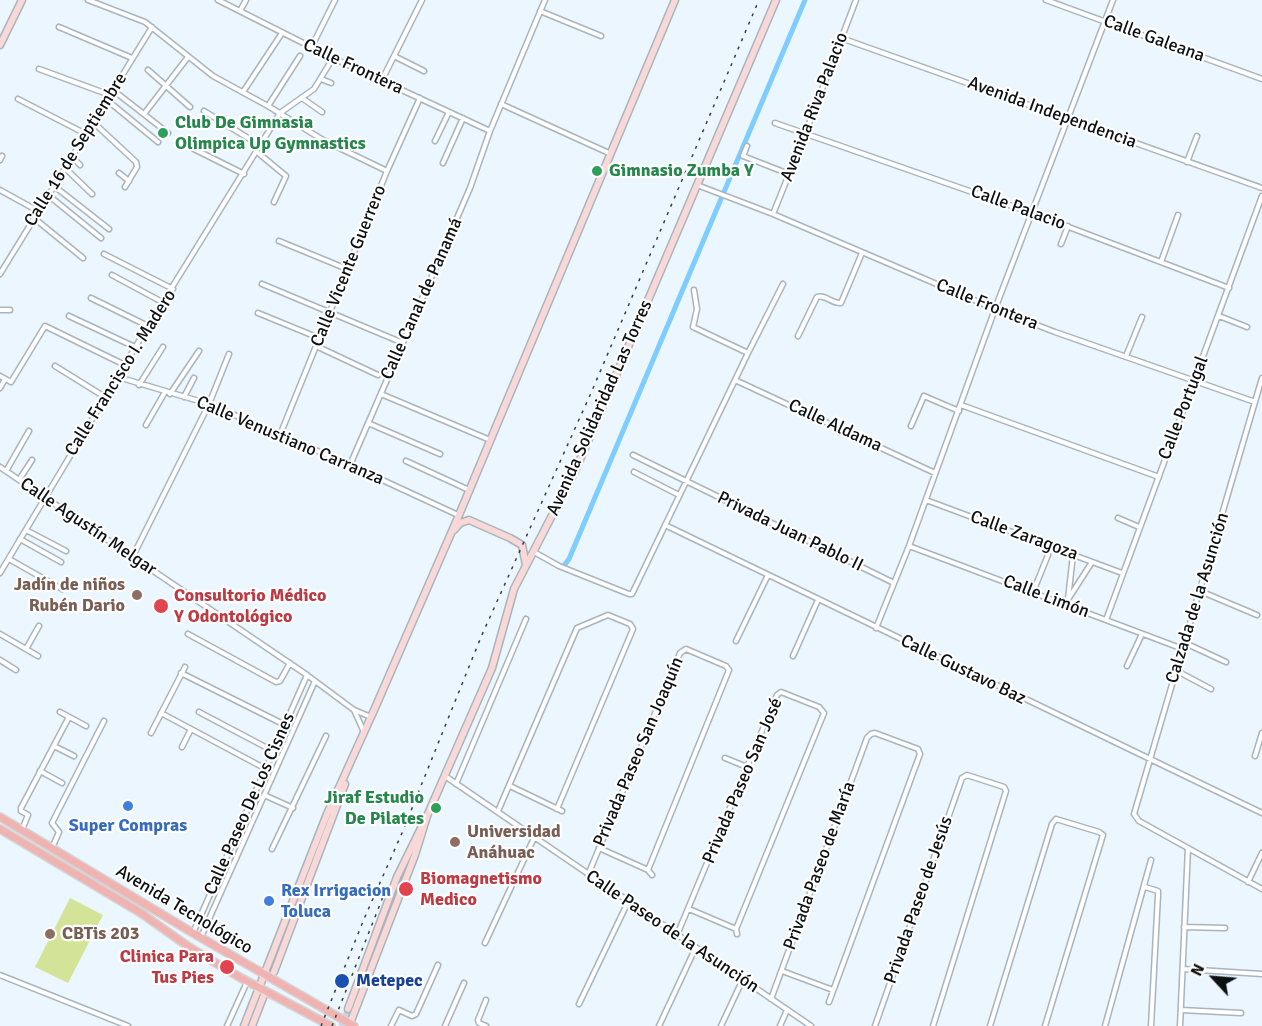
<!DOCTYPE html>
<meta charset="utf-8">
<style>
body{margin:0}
#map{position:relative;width:1262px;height:1026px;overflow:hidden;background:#ebf6fe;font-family:Signika,sans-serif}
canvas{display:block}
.north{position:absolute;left:1184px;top:948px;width:60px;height:60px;-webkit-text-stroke:4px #fff;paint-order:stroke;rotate:296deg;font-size:16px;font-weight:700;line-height:24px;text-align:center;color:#0c1012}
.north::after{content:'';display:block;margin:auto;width:21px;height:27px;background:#0c1012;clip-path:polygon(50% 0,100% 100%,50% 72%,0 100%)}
</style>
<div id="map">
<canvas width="1262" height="1026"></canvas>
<div class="north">N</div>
</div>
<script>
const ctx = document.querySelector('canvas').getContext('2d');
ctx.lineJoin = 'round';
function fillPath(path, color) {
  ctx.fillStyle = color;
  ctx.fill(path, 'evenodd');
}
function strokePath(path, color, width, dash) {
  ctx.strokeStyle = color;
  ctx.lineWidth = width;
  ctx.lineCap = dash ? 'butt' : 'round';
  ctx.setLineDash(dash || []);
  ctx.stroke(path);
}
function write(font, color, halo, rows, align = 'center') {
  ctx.font = font + ' Signika,sans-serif';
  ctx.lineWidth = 4.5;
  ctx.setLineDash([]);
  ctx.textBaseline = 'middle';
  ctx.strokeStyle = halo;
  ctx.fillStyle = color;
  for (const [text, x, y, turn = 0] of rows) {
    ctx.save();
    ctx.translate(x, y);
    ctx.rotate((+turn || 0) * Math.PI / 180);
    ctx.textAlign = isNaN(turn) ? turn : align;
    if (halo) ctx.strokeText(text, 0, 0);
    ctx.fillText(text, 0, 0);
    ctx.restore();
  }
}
fillPath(new Path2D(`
 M70 898 103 915 68 983 35 967Z`), '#d3e498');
strokePath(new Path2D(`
 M563 567 569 559 805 0`), '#7ecdfe', 5);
strokePath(new Path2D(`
 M341 1026 348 1009`), '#cad4db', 6, [6, 3]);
const street = new Path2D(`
 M88 0 145 22 213 76 268 106 323 140 387 171
 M218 0 333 58 490 131
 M1046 0 1262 79
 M240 11 246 0
 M540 11 601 36
 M59 27 132 58
 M841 38 1262 188
 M311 48 335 0
 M394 56 424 71
 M39 69 110 95
 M148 70 190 107
 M321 79 331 83
 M382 80 422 0
 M113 90 168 133
 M243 92 282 33
 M302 98 322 112
 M18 99 86 134
 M107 100 158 142
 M501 104 611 154
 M268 106 300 56
 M204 111 261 146
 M144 114 188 57
 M93 122 136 162 137 167 125 187
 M775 123 1032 213 1229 288
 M178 141 244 174
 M435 141 449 112
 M747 146 743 156 789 174
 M257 152 286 176 274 202
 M72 157 80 165
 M0 160 2 156
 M1187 162 1197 136
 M443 163 463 118
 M65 168 92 194
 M119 173 129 181
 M697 185 773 214 995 309 1055 332 1255 402
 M54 186 109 229
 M0 190 38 211
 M48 195 101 238
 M773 214 805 134 856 0
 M34 218 83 258
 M279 241 347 269
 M1061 244 1068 226
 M104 254 173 289
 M1161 262 1178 215
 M0 274 152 27
 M112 275 164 303
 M262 284 403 343
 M694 290 697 309 693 327 748 353
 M91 298 148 326
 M0 310H10
 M258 313 319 338
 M69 316 135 347
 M1219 316 1247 327
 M798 336 817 297C825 294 832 304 841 303L862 253
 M316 346 378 375
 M1126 356 1142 317
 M55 366 105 397
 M0 376 11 382 45 326 125 365
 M118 377 209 404 350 465 458 515
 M1262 378 1134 814 1139 821 1262 889
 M735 380 935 473
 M139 385 163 347
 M0 388 5 379
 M170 394 199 351
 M381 394 490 440
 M184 397 194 378
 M961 405 1159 477
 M368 423 440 454
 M146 425 165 392
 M911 426 924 396 959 411
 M280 435 387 171 420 98
 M633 455 894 583
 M406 461 469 490
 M350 465 470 188 490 131 545 0
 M0 467 307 675 354 710 371 717
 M6 471 29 431
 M634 472 679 495
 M19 480 32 460
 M926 500 1122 573
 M1118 518 1139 527
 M665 525 1262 813
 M26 530 66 551
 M20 539 61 562
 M909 546 1183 649
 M534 552 559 566 629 594H632L748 353 783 284
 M133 556 209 404 229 354
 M9 559 62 589
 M0 573 148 326 280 113 314 89 333 58
 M1200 591 1257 615
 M1033 592 1048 555
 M1068 599 1073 555
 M1065 604 1092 562
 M1106 620 1262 196
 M876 628 909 546 995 309 1113 0
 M0 634 38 656
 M188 634 276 682 280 681 290 663
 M736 641 768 575
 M1185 643 1226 662
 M26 649 39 626
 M793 656 818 600
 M0 660 16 670
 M1127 666 1142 634
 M1177 671 1211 689
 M181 673 285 725
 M354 710 364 732
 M60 712 86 726
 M199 712 273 751
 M161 713 266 769
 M151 733 185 667
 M54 746 74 756
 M182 747 191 729
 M1255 756 1262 733
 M725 758 747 767
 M40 771 62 783
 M445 776 811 1026
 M456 784 526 619
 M510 786 562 811
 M264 795 293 808
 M498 811 577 628 608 615 630 624 633 629 557 809
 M22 830 28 815 21 811V808L69 717
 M52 848 59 832 52 823 104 721
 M599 848 648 870
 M272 849 326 736
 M648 870 652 875
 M588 875 680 653 686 649 726 666 729 670 648 870
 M1248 882 1262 853
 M1145 887 1158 891V895L1151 1026
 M689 909 736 929
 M1184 927 1225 928
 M193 933 307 675
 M677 935 777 695 781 692 819 707 824 713 736 929 737 934
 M201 937 315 681
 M485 943 534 838
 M1183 969 1262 974
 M782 971 833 990
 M0 975 128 1026
 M771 999 867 738 871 734 875 733 918 749 920 754 829 1002
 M486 1000 478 1020 479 1023 486 1026
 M579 1004 628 902
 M1181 1010 1241 1013
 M227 1026 247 982
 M391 1026 399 1010 412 1016 416 1014 438 965
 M445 1026 464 983
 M659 1026 695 949
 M721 1026 743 979
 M780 1026 787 1010
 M875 1026 962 778 967 775 1004 787 1006 791 933 1026
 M990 1026 1052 824 1056 819 1099 832 1103 835 1045 1026
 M1105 1026 1151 860
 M1180 1026 1188 848`);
const secondary = new Path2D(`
 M0 45 22 0
 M454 530 460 523 469 520 510 538 522 545 526 565
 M274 972 345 784
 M348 1009 397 877 425 820
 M244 1026 327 814 375 708 459 515 675 0
 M252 1026 264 995
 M349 1026 415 855 427 816 492 668 514 589 576 469 776 0`);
const primary = new Path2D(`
 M0 817 193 933 354 1026
 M0 829 141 913 189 947 241 978 331 1026`);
strokePath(street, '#aab4bc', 7);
strokePath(secondary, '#aab4bc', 9);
strokePath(primary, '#d3d4d4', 10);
strokePath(street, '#fff', 4);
strokePath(secondary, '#f8d9d8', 6);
strokePath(primary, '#f1b3b2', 7);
strokePath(new Path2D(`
 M321 1026 364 919 402 833 481 637 591 393 759 0
 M332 1026 388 884`), '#393e41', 1.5, [3, 6]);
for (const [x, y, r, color] of [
 [163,133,6,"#2e9e5b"],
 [597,171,6,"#2e9e5b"],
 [137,595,6,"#8d6e63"],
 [161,606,8,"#e0444e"],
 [128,806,6,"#3f7fe0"],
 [436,808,6,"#2e9e5b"],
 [455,842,6,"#8d6e63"],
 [406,889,8,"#e0444e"],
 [269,901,6,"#3f7fe0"],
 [50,934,6,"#8d6e63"],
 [227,967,8,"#e0444e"],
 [342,981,8,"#1a4fb4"]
]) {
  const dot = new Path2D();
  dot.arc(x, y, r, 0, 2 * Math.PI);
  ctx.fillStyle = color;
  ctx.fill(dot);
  strokePath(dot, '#fff', 2);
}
write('18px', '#0c1012', '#fff', [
 ["Calle Galeana",1154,39,20],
 ["Calle Frontera",353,67,25],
 ["Avenida Riva Palacio",815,107,-69],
 ["Avenida Independencia",1052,113,20],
 ["Calle 16 de Septiembre",76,150,-58],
 ["Calle Palacio",1018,208,20],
 ["Calle Vicente Guerrero",349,266,-68],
 ["Calle Canal de Panamá",422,299,-66],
 ["Calle Frontera",987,305,22],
 ["Calle Francisco I. Madero",121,373,-58],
 ["Avenida Solidaridad Las Torres",600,408,-66],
 ["Calle Portugal",1184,408,-69],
 ["Calle Aldama",835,426,25],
 ["Calle Venustiano Carranza",290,441,23],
 ["Calle Agustín Melgar",88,527,34],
 ["Privada Juan Pablo II",790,532,26],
 ["Calle Zaragoza",1024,536,20],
 ["Calle Limón",1046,597,21],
 ["Calzada de la Asunción",1198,598,-73],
 ["Calle Gustavo Baz",963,670,26],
 ["Privada Paseo San Joaquín",639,752,-67],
 ["Privada Paseo San José",743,781,-67],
 ["Calle Paseo De Los Cisnes",250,804,-66],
 ["Privada Paseo de María",820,866,-70],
 ["Privada Paseo de Jesús",919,900,-71],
 ["Avenida Tecnológico",184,910,31],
 ["Calle Paseo de la Asunción",672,932,34]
]);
write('bold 18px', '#27864d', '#fff', [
 ["Club De Gimnasia",175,123],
 ["Olimpica Up Gymnastics",175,144],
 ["Gimnasio Zumba Y",609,171],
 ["Jiraf Estudio",424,798,"right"],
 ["De Pilates",424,819,"right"]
], 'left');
write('bold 18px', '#785e54', '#fff', [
 ["Jadín de niños",125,585,"right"],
 ["Rubén Dario",125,606,"right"],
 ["Universidad",467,832],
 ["Anáhuac",467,853],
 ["CBTis 203",62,934]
], 'left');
write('bold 18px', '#be3a42', '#fff', [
 ["Consultorio Médico",174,596],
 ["Y Odontológico",174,617],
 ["Biomagnetismo",420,879],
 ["Medico",420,900],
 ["Clinica Para",214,957,"right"],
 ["Tus Pies",214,978,"right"]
], 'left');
write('bold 18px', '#366cbe', '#fff', [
 ["Super Compras",128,826],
 ["Rex Irrigacion",281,891,"left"],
 ["Toluca",281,912,"left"]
]);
write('bold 18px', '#164399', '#fff', [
 ["Metepec",356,981]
], 'left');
</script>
